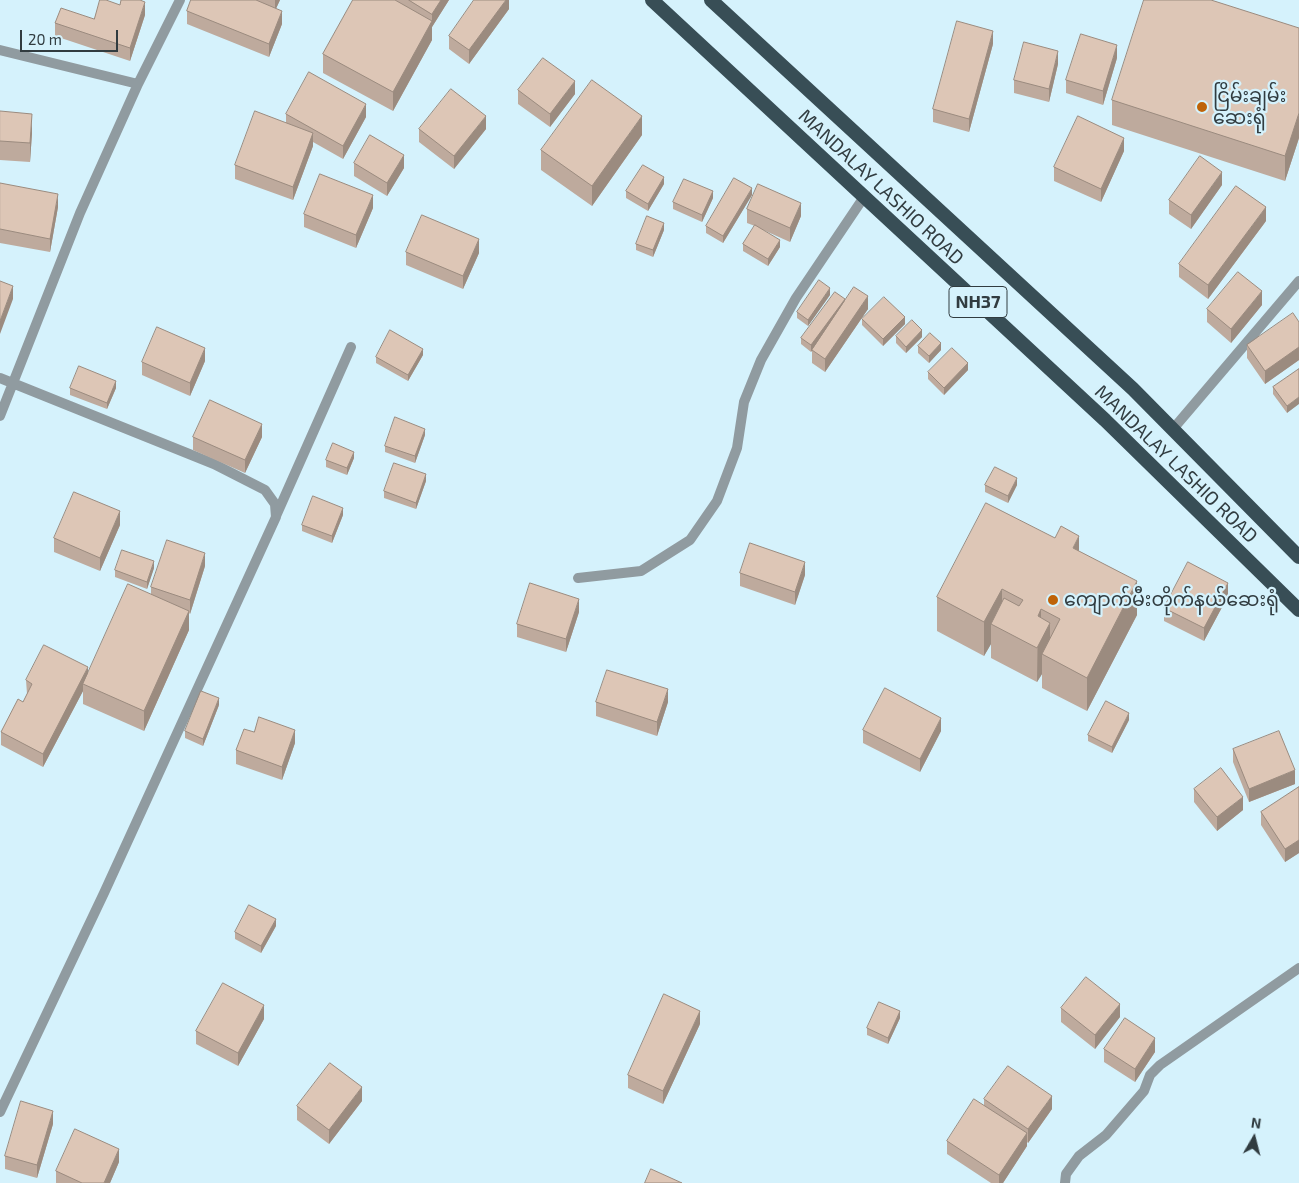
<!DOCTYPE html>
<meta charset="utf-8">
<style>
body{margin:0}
#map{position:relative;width:1299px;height:1183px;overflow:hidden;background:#d5f2fc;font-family:"Exo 2",sans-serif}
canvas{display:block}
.north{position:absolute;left:1229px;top:1113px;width:50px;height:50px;-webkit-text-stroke:4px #d5f2fc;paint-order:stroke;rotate:8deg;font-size:14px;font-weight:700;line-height:20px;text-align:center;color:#313c40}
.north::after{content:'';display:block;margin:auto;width:18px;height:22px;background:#313c40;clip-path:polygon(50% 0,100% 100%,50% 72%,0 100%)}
.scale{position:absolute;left:20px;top:30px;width:98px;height:22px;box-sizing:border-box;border:2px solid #313c40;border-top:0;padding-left:6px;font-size:15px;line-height:18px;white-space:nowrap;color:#313c40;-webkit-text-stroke:4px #d5f2fc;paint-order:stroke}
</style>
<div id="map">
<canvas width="1299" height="1183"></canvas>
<div class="north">N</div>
<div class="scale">20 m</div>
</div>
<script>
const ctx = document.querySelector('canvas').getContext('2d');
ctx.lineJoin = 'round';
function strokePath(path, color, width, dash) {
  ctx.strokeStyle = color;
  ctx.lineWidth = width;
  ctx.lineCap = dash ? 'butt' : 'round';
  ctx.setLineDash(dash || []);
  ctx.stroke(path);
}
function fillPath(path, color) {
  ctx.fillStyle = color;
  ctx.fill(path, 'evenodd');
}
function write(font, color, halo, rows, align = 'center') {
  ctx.font = font + ' "Exo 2","Noto Sans Myanmar",sans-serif';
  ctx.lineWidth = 4.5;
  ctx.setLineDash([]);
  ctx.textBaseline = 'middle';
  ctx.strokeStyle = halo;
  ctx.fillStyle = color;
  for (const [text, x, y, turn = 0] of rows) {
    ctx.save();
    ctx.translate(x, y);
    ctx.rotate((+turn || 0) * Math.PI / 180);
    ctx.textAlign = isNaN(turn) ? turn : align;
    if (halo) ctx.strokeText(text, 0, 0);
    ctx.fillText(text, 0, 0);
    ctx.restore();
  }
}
strokePath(new Path2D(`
 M0 50 138 84
 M0 378 214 464 265 490 275 504 276 517 104 893 0 1112
 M0 416 80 213 138 84 180 0
 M1173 429 1299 281
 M276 516 351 347
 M578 578 641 571 690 540 717 501 737 448 744 402 761 360 796 298 864 197
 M1065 1183 1066 1174 1079 1156 1106 1135 1144 1091 1150 1075 1160 1065 1299 968`), '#909ba0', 10);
strokePath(new Path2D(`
 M652 0 1105 420 1299 610
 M711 0 1133 389 1299 557`), '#384e56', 14);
fillPath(new Path2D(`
 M191 0H280L276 8 282 24 269 57 187 24V11Z
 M353 0H449L432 27V40L393 111 323 73V54Z
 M509 0V9L469 64 449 49V36Z
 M145 15 130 61 55 36V23L94 19Z
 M1299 28V138L1285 181 1112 125V100Z
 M993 44 969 132 933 122V109Z
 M1117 58 1103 105 1066 93V80Z
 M1058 64 1049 102 1014 93V80Z
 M518 90 575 94 550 127 518 104Z
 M0 111 32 133 30 162 0 160Z
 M286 114 366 117 343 159 313 142V146L293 200 235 179V165L286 123Z
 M419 129H486L454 169 419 142Z
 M642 135 592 206 541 170V150Z
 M1124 151 1101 202 1054 181V167Z
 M354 163 404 168 387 196 354 176Z
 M0 183 58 207 50 252 0 243Z
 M664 184 648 211 626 198V191Z
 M1222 185 1191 229 1169 214V200Z
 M752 195 723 243 706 233V226Z
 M713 198 702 222 673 209V202Z
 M373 208 356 248 304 227V214Z
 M747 209 801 216 790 242 761 229 780 247 768 266 743 251V244L755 226 747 223Z
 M1266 221 1208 299 1179 277V264Z
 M664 230 653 257 636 250V244Z
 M406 252 479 253 463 289 406 265Z
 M830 295 808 326 797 318V312Z
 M845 301 868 309 825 372 812 363V350L811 352 801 344V338Z
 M1262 305 1231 343 1207 322V309Z
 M862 319 905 324 883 346 862 325Z
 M1299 322V360L1265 384 1247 358V345Z
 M896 336 922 337 906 353 896 343Z
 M918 346 941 350 929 363 918 353Z
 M423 355 408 381 376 363V357Z
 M205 361 190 396 142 375V362Z
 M1299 369 1287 413 1273 394V387Z
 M968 370 944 395 928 379V372Z
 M70 388H116L107 409 70 395Z
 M425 435 415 463 385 452V446Z
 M193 437H262L245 473 193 450Z
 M354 458 347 475 326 467V460Z
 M426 481 416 509 384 498V491Z
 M985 485H1017L1008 503 985 492Z
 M343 515 332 543 302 531V525Z
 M120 525 100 571 54 552V538Z
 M1079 551 1137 615 1087 711 1042 688V674L1037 682 991 658V644L984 656 937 631V597Z
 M205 566 190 614 189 613V630L144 731 83 704V691L43 767 1 745V732L23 702 27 694 26 680 88 673 151 594V587Z
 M154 568 147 589 115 577V570Z
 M740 573 805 575 795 605 740 586Z
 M1228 596 1204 641 1164 621V608Z
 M579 612 566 652 517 637V624Z
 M596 702H668L657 736 596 716Z
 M219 705 203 746 185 738V731Z
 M1129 720 1112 753 1088 741V735Z
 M863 730 941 731 920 772 863 743Z
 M254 732 295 743 282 780 236 764V750Z
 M1233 749 1295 784 1249 802 1233 762Z
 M1299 787V853L1285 862 1261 825V812Z
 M1194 789 1243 810 1217 831 1194 802Z
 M276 926 261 953 235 939V932Z
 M1061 1008 1120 1017 1095 1049 1061 1022Z
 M900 1018 888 1044 867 1035V1028Z
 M264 1019 238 1066 196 1044V1031Z
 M700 1024 663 1104 628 1088V1075Z
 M1104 1049 1155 1052 1135 1082 1104 1062Z
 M984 1099 1052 1109 1028 1143 1027 1142V1146L1003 1183H991L947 1154V1141L984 1105Z
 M362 1101 329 1144 297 1120V1106Z
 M53 1124 37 1178 5 1169V1156Z
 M119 1162 110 1183H56V1171Z`), '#beaa9d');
fillPath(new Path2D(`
 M275 0H280L275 11Z
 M441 0H449L432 27V40L393 111V92L432 21V14Z
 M506 0H509V9L469 64V50Z
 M145 2V15L130 61V48Z
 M282 11V24L269 57V44Z
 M993 31V44L969 132V119Z
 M1117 45V58L1103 105V91Z
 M1058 51V64L1049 102V89Z
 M575 81V94L550 127V114Z
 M366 104V117L343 159V146Z
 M1299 113V138L1285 181V156Z
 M32 114V133L30 162V143Z
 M486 116V129L454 169V156Z
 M642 116V135L592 206V186Z
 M313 133V146L293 200V187Z
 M1124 138V151L1101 202V189Z
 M404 155V168L387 196V183Z
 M1222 172V185L1191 229V215Z
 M664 177V184L648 211V204Z
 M752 188V195L723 243V236Z
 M713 191V198L702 222V215Z
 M58 194V207L50 252V239Z
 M373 195V208L356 248V235Z
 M801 203V216L790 242V228Z
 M1266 207V221L1208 299V285Z
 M664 223V230L653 257V250Z
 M479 239V253L463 289V276Z
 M780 240V247L768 266V259Z
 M13 286V299L0 334V321Z
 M830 288V295L808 326V320Z
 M1262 291V305L1231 343V329Z
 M868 296V309L825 372V359Z
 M845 299V306L811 352V345Z
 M905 317V324L883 346V339Z
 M922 330V337L906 353V347Z
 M941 343V350L929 363V356Z
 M1299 347V360L1265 384V371Z
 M205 348V361L190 396V383Z
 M423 349V355L408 381V375Z
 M968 363V370L944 395V388Z
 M116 381V388L107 409V403Z
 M1299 397V404L1287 413V406Z
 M262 424V437L245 473V460Z
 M425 429V435L415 463V456Z
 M354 452V458L347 475V468Z
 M426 474V481L416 509V503Z
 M1017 478V485L1008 503V496Z
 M343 508V515L332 543V536Z
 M120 511V525L100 571V558Z
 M1079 536V570L1073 548Z
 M205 553V566L190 614V600Z
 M154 561V568L147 589V582Z
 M805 562V575L795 605V592Z
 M1137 581V615L1087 711V678Z
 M1228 583V596L1204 641V628Z
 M1002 589V623L991 624V644L984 656V622Z
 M579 599V612L566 652V639Z
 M1041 609V640L1050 623V656L1042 654V674L1037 682 1038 616Z
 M189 611V630L144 731V711Z
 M88 667V681L83 684V691L43 767V754Z
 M668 689V702L657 736V722Z
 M219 698V705L203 746V739Z
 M1129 713V720L1112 753V747Z
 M941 718V731L920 772V759Z
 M295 730V743L282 780V767Z
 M1295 770V784L1249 802V789Z
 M1243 797V810L1217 831V817Z
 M1299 840V853L1285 862V849Z
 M276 919V926L261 953V946Z
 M1120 1004V1017L1095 1049V1035Z
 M264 1005V1019L238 1066V1053Z
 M700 1011V1024L663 1104V1091Z
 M900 1011V1018L888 1044V1038Z
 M1155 1038V1052L1135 1082V1069Z
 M362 1087V1101L329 1144V1130Z
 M1052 1096V1109L1028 1143V1129Z
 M53 1111V1124L37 1178V1165Z
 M1027 1133V1146L1003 1183H999V1175Z
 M119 1149V1162L110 1183H104Z`), '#9b8b7f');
const building = new Path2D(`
 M100 0H106L120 5 121 0H140L145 2 130 48 55 23 61 8 94 19Z
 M191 0H256L282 11 269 44 187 11Z
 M353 0H395L432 21 393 92 323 54Z
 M409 0H441L432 14Z
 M474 0H506L469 50 449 36Z
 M1144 0H1211L1299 28V113L1285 156 1112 100Z
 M957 21 993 31 969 119 933 109Z
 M1081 34 1117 45 1103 91 1066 80Z
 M1024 42 1058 51 1049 89 1014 80Z
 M543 58 575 81 550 114 518 90Z
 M309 72 366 104 343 146 286 114Z
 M592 80 642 116 592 186 541 150Z
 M451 89 486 116 454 156 419 129Z
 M0 111 32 114 30 143 0 141Z
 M255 111 313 133 293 187 235 165Z
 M1078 116 1124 138 1101 189 1054 167Z
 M370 135 404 155 387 183 354 163Z
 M1200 156 1222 172 1191 215 1169 200Z
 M643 165 664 177 648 204 626 191Z
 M320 174 373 195 356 235 304 214Z
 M734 178 752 188 723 236 706 226Z
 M684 179 713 191 702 215 673 202Z
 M0 183 58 194 50 239 0 229Z
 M758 184 801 203 790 228 747 209Z
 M1236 186 1266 207 1208 285 1179 264Z
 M422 215 479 239 463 276 406 252Z
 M647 216 664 223 653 250 636 244Z
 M755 225 780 240 768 259 743 244Z
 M1238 272 1262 291 1231 329 1207 309Z
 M819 280 830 288 808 320 797 312Z
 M0 281 13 286 0 321Z
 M854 287 868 296 825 359 812 350Z
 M835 292 845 299 811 345 801 338Z
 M884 297 905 317 883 339 862 319Z
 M1293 313 1299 322V347L1265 371 1247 345Z
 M912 320 922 330 906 347 896 336Z
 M157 327 205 348 190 383 142 362Z
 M390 330 423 349 408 375 376 357Z
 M930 333 941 343 929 356 918 346Z
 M952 348 968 363 944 388 928 372Z
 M79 366 116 381 107 403 70 388Z
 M1299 369V397L1287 406 1273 387Z
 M210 400 262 424 245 460 193 437Z
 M395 417 425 429 415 456 385 446Z
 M333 443 354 452 347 468 326 460Z
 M394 463 426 474 416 503 384 491Z
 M995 467 1017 478 1008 496 985 485Z
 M74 492 120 511 100 558 54 538Z
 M313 496 343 508 332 536 302 525Z
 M986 503 1055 538 1061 526 1079 536 1073 548 1137 581 1087 678 1042 654 1060 619 1041 609 1038 616 1050 623 1037 648 991 624 1004 598 1019 606 1023 600 1002 589 984 622 937 597Z
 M167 540 205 553 190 600 151 587Z
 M750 543 805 562 795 592 740 573Z
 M122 550 154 561 147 582 115 570Z
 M1188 562 1228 583 1204 628 1164 608Z
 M530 583 579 599 566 639 517 624Z
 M128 584 189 611 144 711 83 684Z
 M44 645 88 667 43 754 1 732 18 699 23 702 32 684 26 680Z
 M607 670 668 689 657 722 596 702Z
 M885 688 941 718 920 759 863 730Z
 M201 691 219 698 203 739 185 731Z
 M1106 701 1129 713 1112 747 1088 735Z
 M259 717 295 730 282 767 236 750 244 729 254 732Z
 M1279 731 1295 770 1249 789 1233 749Z
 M1221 768 1243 797 1217 817 1194 789Z
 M1299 787V840L1285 849 1261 812Z
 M249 905 276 919 261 946 235 932Z
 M1086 977 1120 1004 1095 1035 1061 1008Z
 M223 983 264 1005 238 1053 196 1031Z
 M664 994 700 1011 663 1091 628 1075Z
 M879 1002 900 1011 888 1038 867 1028Z
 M1125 1018 1155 1038 1135 1069 1104 1049Z
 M330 1063 362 1087 329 1130 297 1106Z
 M1008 1066 1052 1096 1028 1129 984 1099Z
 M974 1099 1027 1133 999 1175 947 1141Z
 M21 1101 53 1111 37 1165 5 1156Z
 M75 1129 119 1149 104 1183H82L56 1171Z
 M651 1169 682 1183H645Z`);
fillPath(building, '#ddc6b6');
strokePath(building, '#9b8b7f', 1);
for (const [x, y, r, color] of [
 [1202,107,6,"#be6309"],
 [1053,600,6,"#be6309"]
]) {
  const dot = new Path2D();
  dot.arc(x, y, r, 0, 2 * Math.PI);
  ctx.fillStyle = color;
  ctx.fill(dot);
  strokePath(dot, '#d5f2fc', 2);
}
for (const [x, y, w] of [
 [978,302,58]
]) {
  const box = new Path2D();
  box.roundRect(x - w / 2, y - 15.5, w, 31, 4);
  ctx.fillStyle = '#d5f2fc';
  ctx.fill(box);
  strokePath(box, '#313c40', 1);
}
write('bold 18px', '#313c40', null, [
 ["NH37",978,302]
]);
write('19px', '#313c40', '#d5f2fc', [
 ["ငြိမ်းချမ်း",1213,96],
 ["ဆေးရုံ",1213,118],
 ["ကျောက်မီးတိုက်နယ်ဆေးရုံ",1064,600]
], 'left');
write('19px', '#313c40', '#d5f2fc', [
 ["MANDALAY LASHIO ROAD",881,187,43],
 ["MANDALAY LASHIO ROAD",1176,464,44]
]);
</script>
